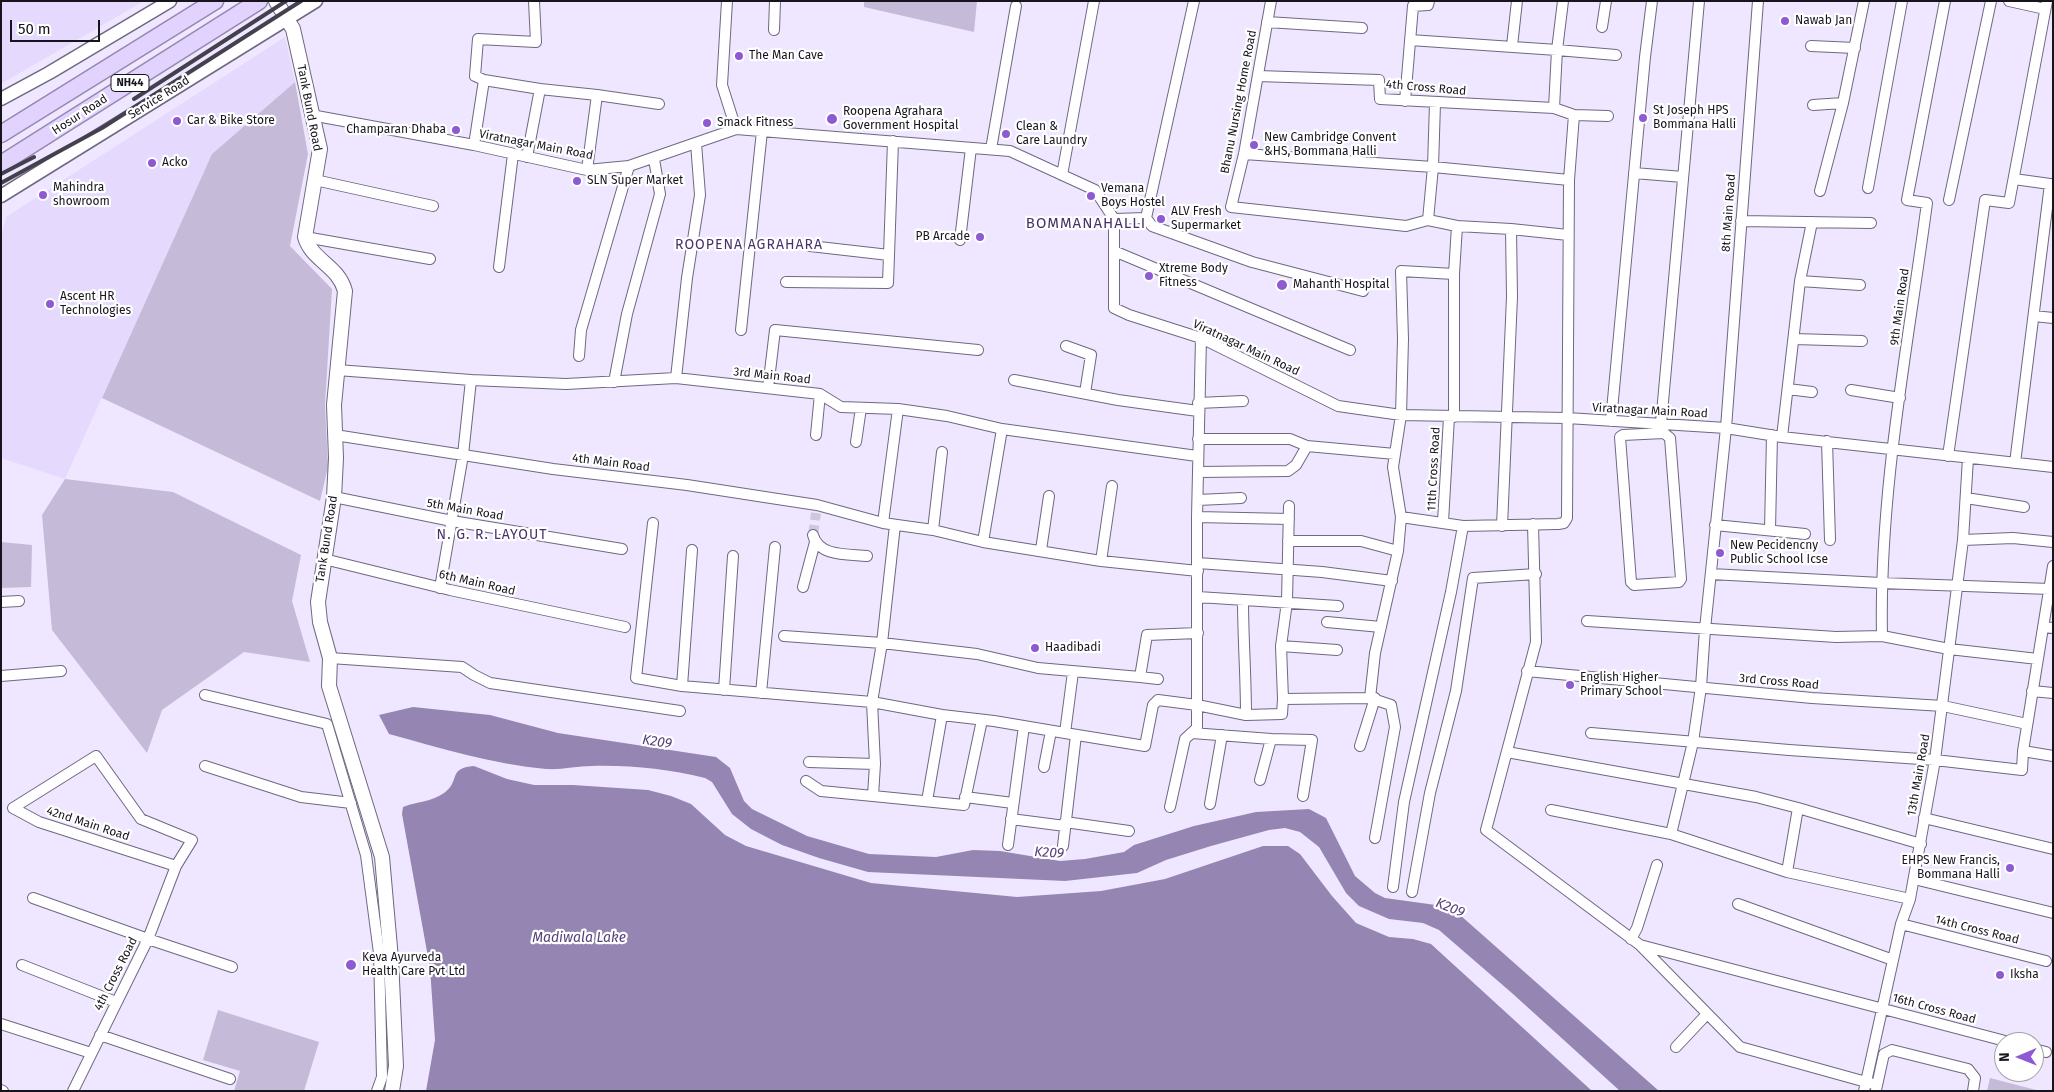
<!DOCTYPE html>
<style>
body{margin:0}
#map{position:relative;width:2054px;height:1092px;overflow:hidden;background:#efe7ff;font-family:"Fira Sans",sans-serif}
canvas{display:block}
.frame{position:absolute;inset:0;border:2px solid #18141e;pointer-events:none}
.north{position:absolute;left:1994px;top:1032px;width:50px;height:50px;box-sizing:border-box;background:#fff;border:1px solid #a3a1a5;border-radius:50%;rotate:269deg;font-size:14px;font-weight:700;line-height:20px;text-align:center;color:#18141e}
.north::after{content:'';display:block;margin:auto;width:18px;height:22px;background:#8d5ad3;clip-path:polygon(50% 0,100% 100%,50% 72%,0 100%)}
.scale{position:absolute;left:10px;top:20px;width:90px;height:22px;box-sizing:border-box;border:2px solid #18141e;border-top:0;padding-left:6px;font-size:15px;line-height:18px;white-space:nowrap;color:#18141e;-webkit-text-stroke:4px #fff;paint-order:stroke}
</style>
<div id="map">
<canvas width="2054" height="1092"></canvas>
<div class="frame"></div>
<div class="north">N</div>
<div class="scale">50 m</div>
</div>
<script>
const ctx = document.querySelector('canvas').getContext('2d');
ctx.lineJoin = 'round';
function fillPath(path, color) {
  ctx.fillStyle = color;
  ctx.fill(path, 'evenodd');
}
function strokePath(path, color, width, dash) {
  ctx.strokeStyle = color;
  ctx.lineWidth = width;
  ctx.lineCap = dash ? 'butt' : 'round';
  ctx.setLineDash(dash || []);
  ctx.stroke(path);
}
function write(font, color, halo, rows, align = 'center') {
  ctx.font = font + ' "Fira Sans",sans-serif';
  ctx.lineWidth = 4.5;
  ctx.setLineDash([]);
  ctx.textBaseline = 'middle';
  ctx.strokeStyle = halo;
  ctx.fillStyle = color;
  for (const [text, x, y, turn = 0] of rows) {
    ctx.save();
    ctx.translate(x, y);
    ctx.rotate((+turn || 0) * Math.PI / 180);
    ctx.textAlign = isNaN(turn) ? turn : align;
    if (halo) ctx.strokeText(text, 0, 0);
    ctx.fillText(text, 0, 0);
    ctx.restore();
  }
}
fillPath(new Path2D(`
 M1 1H144L1 84Z
 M285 37 295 82 212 154 65 479 1 458V238L6 217Z`), '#e5d9fe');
fillPath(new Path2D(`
 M864 1H977L974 32 864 7Z
 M295 82 308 154 290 246 332 289 325 405 328 467 320 501 102 398 212 154Z
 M65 479 173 492 301 555 292 601 310 662 244 652 162 710 147 753 52 630 42 515Z
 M1 542 32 545 31 587 1 588Z
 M218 1010 319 1042 304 1091H234L240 1071 203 1060Z
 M1990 1078 2040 1091H1987Z`), '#c5bbd9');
fillPath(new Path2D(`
 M413 707 490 715 558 733 716 757 730 768 744 801 752 809 807 836 869 854 936 857 973 850 1000 851 1060 861 1085 859 1124 852 1134 845 1194 826 1256 812 1309 809 1326 818 1355 876 1375 893 1385 898 1443 906 1460 915 1659 1091H1620L1513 994 1439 930 1423 923 1389 919 1359 906 1346 893 1319 847 1300 832 1285 828 1269 830 1211 846 1166 860 1137 873 1065 881 868 872 819 858 782 845 751 829 732 814 712 782 705 778C667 769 631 765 592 766 577 766 561 770 546 769 493 764 440 748 389 734L379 715Z
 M474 766 507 779 534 785H573L648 790 671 796 691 804 725 835 746 846 871 883 1017 897 1101 891 1165 879 1263 846H1288L1300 854 1332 896 1356 923 1389 937 1413 939 1431 944 1592 1091H426L435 1040 430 968 402 814 403 807C418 801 429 803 444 793 461 781 447 768 474 766Z`), '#9585b2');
strokePath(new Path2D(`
 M813 535 816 513`), '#cfc7dd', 10, [10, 5]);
const minor = new Path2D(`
 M727 1 722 85 736 129
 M1271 1 1244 154 1231 207 1406 226 1428 220
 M1563 1 1557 50 1616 55
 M2009 1 2045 9
 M1267 22 1362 28
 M1602 27 1606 1
 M774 30 775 1
 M1410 40 1557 50 1554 108
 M1512 46 1517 1
 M1811 46 1855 48
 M1258 76 1379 80 1380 99 1554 108 1574 115 1608 116
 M484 80 540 89
 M597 95 659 104
 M1405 101 1413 6 1428 5 1429 1
 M1435 103 1433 167 1428 220 1457 226 1454 274V417
 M1813 105 1843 103
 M311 115 474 145 587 170 629 166 736 129 1010 151 1095 190 1114 219V308L1129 315 1201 338 1338 406 1401 415 1567 418 1726 428 1782 437 2053 467
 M474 145 484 80 475 76 478 39 536 42 534 1
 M991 149 1016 6
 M1244 154 1433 167 1569 180 1567 518 1564 523 1558 524 1463 526 1401 517
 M527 157 540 89 597 95 587 170
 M1634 173 1683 177
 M1062 175 1094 1
 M2014 179 2050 184
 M315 180 433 206
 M1569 180 1574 115
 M1868 188 1902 1
 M1820 191 1843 103 1864 1
 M1949 200 1991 1
 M1146 218 1152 226 1252 262 1363 291
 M1146 218 1194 1
 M1114 219 1146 218
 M1741 221 1871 223
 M1457 226 1511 229 1568 235
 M305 237 430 259
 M960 240 971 148
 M810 246 889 255 893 141
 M1114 251 1350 350
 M499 267 513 154
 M1800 281 1860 285
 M786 282 888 283 889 255
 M2034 316 2053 318
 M741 330 762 131
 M1794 339 1862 341
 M1066 346 1091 355 1085 393
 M579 356 581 330 629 166
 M337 370 471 380 566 384 676 378 820 394 841 407 898 409 947 416 1002 429 1197 456
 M676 378 687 278 700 195 696 143
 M1014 380 1118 400 1198 411
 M614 382 627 314 660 194 654 159
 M768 388 775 330 978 350
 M1788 389 1812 392
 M1851 390 1900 398
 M1198 403 1243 401
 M1611 421 1645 57 1652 1
 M1661 424 1699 1
 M1664 433 1670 438 1681 579 1679 582 1634 585 1631 582 1620 437 1623 435Z
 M335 435 553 469 687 485 771 498 817 505 883 523 933 530 983 542 1101 561 1198 571
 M816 435 820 394
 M1782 437 1800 281 1812 222
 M1198 439H1290L1307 446 1395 454
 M1827 441 1830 540
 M856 442 861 408
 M1948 456 1985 200 2009 203 2047 1
 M2015 463 2050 184H2053
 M1198 472 1288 471 1296 465 1307 446
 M334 497 452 521 622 549
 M1966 498 2024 507
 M1198 500 1241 498
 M1197 517 1289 519
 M1443 522 1449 417
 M653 523 636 678 682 686 872 702 875 764 873 796 964 805 982 720
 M883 523 898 409
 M1533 524 1536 642 1486 830 1640 945 1740 1047 1877 1085
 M895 525 882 643 872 702 942 715 994 721 1065 733 1073 672
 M1715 525 1805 534
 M1502 526 1512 297 1511 229
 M933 530 942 452
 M1770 530 1772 435
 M813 535C819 557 848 554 867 556
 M1963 540 2013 538 2053 542
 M1288 541H1361L1398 551
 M983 542 1002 429
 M1041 550 1049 496
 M324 559 450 590 625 627
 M1101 561 1112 486
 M1198 563 1322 572 1392 581
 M1711 574 1881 583 2050 589
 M803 587 815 542
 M440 588 463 455 471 380
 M1198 597 1338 606
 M1243 600C1243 638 1246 676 1246 715
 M1 602 19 601
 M1587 621 1836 637 1882 636 1949 649 2038 659
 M1327 622 1381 627
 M2043 627 2053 628
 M784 636 882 643 977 654 1038 668 1140 677 1147 635 1198 633
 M1882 636C1879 491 1908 346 1927 203L1907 200 1945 1
 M1281 646 1337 650
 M330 658 462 667 474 675 490 683 680 711
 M1527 671 1812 698 1943 706 2027 724
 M1 676 61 671
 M1140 677 1158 679
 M682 686 692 550
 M724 690 733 556
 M2032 691 2053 693
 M761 693 775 547
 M205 695 327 724 366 855 379 953 382 1077 377 1091
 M1370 698 1391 705 1395 727 1375 838
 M1283 699 1281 646 1287 602 1289 506
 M1065 733 1145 746 1153 705 1158 700 1197 705 1246 715 1282 714 1283 699 1370 698 1375 653 1398 551 1401 517 1393 467 1401 415 1403 339 1401 271 1454 274
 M1192 733 1271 739 1312 740 1303 796
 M1591 733 1789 750 1935 760 2022 770 2023 751 2053 756
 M1360 746 1375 698
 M2023 751 2053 566
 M1507 752 1756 797 1798 808
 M809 762 875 764
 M205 766 301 797 351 803
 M1044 767 1051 731
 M1260 780 1271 739
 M806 781 821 791 873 796
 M965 797 1013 803
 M927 801 942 715
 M1210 804 1222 735
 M1170 807 1185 739 1197 728V517L1201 338
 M1551 810 1671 834 1787 872 1910 899
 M1924 818 2053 849
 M1011 819 1065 826
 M1065 822 1129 831
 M1671 834 1693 742 1701 687 1705 629 1726 428 1758 1
 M1008 845 1024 726
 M1063 846 1076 735
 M1787 872 1798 808 1921 844
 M1914 879 2053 913
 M1393 887 1404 802 1451 592 1463 526
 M1412 892 1430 793 1456 691 1473 578 1536 574
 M33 898 148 939 232 967
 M1738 904 1893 960
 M1901 924 2046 961
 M1631 939 1637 928 1657 865
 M1640 945 2009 1042
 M22 965 116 1002
 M1 1024 91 1053
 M100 1035 230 1079
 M1676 1047 1707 1014
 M2034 1049 2046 1052
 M1 1090 3 1091
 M1876 1090 1883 1058 1884 1054 1892 1050 1968 1069 1975 1078 1973 1091
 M73 1091 148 939 176 866 192 840 141 819 96 756 13 808 39 822 176 866
 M1864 1091 1901 924 1910 899 1935 760 1963 540 1968 458`);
const tertiary = new Path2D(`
 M1 99 49 73 170 1
 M1 196 316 1`);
const secondary = new Path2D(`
 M276 1 293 29 320 149 305 237C312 261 338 265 345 291L334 405 336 458 334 497 318 602 320 622 330 658 329 686 382 857 391 959 396 1066 392 1091`);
const trunk = new Path2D(`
 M1 134 215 1
 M1 164 259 1`);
strokePath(minor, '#706781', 12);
strokePath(tertiary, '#706781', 15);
strokePath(secondary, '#706781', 16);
strokePath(trunk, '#9688b0', 19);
strokePath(minor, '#fff', 10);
strokePath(tertiary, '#fff', 12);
strokePath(secondary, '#fff', 14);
strokePath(trunk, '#e2d2fe', 16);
strokePath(new Path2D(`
 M134 99 286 1
 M1 174 34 157
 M1 183 102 128 301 1`), '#44404d', 4);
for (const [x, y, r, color] of [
 [1785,21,5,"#8d5ad3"],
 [739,56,5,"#8d5ad3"],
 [1643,118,5,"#8d5ad3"],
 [832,119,6,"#8d5ad3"],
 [177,121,5,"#8d5ad3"],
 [707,123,5,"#8d5ad3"],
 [456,130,5,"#8d5ad3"],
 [1006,134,5,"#8d5ad3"],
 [1254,145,5,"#8d5ad3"],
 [152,163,5,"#8d5ad3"],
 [577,181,5,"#8d5ad3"],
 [43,195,5,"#8d5ad3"],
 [1091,196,5,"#8d5ad3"],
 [1161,219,5,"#8d5ad3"],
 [980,237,5,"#8d5ad3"],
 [1149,276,5,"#8d5ad3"],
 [1282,285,6,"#8d5ad3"],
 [50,304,5,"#8d5ad3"],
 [1720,553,5,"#8d5ad3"],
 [1035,648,5,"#8d5ad3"],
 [1570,685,5,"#8d5ad3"],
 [2010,868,5,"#8d5ad3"],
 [351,965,6,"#8d5ad3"],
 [2000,975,5,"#8d5ad3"]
]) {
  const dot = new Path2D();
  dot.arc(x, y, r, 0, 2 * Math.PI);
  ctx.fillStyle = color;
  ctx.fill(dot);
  strokePath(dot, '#fff', 2);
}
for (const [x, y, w] of [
 [130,83,38]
]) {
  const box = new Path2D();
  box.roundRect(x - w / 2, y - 8.5, w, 17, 4);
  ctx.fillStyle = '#fff';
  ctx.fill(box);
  strokePath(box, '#18141e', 1);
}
write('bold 11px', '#18141e', null, [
 ["NH44",130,83]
]);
write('12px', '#18141e', '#fff', [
 ["Nawab Jan",1795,21],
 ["The Man Cave",749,56],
 ["St Joseph HPS",1653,111],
 ["Bommana Halli",1653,125],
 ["Roopena Agrahara",843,112],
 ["Government Hospital",843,126],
 ["Car & Bike Store",187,121],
 ["Smack Fitness",717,123],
 ["Clean &",1016,127],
 ["Care Laundry",1016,141],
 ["Champaran Dhaba",446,130,"right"],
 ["New Cambridge Convent",1264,138],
 ["&HS, Bommana Halli",1264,152],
 ["Acko",162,163],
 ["SLN Super Market",587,181],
 ["Mahindra",53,188],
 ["showroom",53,202],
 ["Vemana",1101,189],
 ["Boys Hostel",1101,203],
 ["ALV Fresh",1171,212],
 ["Supermarket",1171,226],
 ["PB Arcade",970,237,"right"],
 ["Xtreme Body",1159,269],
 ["Fitness",1159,283],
 ["Mahanth Hospital",1293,285],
 ["Ascent HR",60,297],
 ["Technologies",60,311],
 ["New Pecidencny",1730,546],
 ["Public School Icse",1730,560],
 ["Haadibadi",1045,648],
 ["English Higher",1580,678],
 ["Primary School",1580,692],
 ["EHPS New Francis,",2000,861,"right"],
 ["Bommana Halli",2000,875,"right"],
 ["Keva Ayurveda",362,958],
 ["Health Care Pvt Ltd",362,972],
 ["Iksha",2010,975]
], 'left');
write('12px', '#18141e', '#fff', [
 ["4th Cross Road",1426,88,5],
 ["Service Road",159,98,-32],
 ["Bhanu Nursing Home Road",1239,102,-79],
 ["Tank Bund Road",309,108,79],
 ["Hosur Road",80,115,-33],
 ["Viratnagar Main Road",536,145,11],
 ["8th Main Road",1729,213,-86],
 ["9th Main Road",1900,307,-82],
 ["Viratnagar Main Road",1246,348,25],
 ["3rd Main Road",772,376,6],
 ["Viratnagar Main Road",1650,411,3],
 ["4th Main Road",611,463,7],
 ["11th Cross Road",1434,469,-87],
 ["5th Main Road",465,510,10],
 ["Tank Bund Road",327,539,-81],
 ["6th Main Road",477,583,13],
 ["3rd Cross Road",1779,682,5],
 ["13th Main Road",1919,775,-80],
 ["42nd Main Road",88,824,18],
 ["14th Cross Road",1977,930,14],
 ["4th Cross Road",116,974,-63],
 ["16th Cross Road",1934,1009,15]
]);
ctx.letterSpacing = '1px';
write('14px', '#49316c', '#fff', [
 ["ROOPENA AGRAHARA",749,245],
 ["N. G. R. LAYOUT",492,535]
]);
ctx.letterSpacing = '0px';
write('italic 14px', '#57407b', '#fff', [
 ["K209",657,742,8],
 ["K209",1049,853,3],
 ["K209",1450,908,21],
 ["Madiwala Lake",579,938]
]);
ctx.letterSpacing = '1px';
write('15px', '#49316c', '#fff', [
 ["BOMMANAHALLI",1086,224]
]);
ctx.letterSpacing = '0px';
</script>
